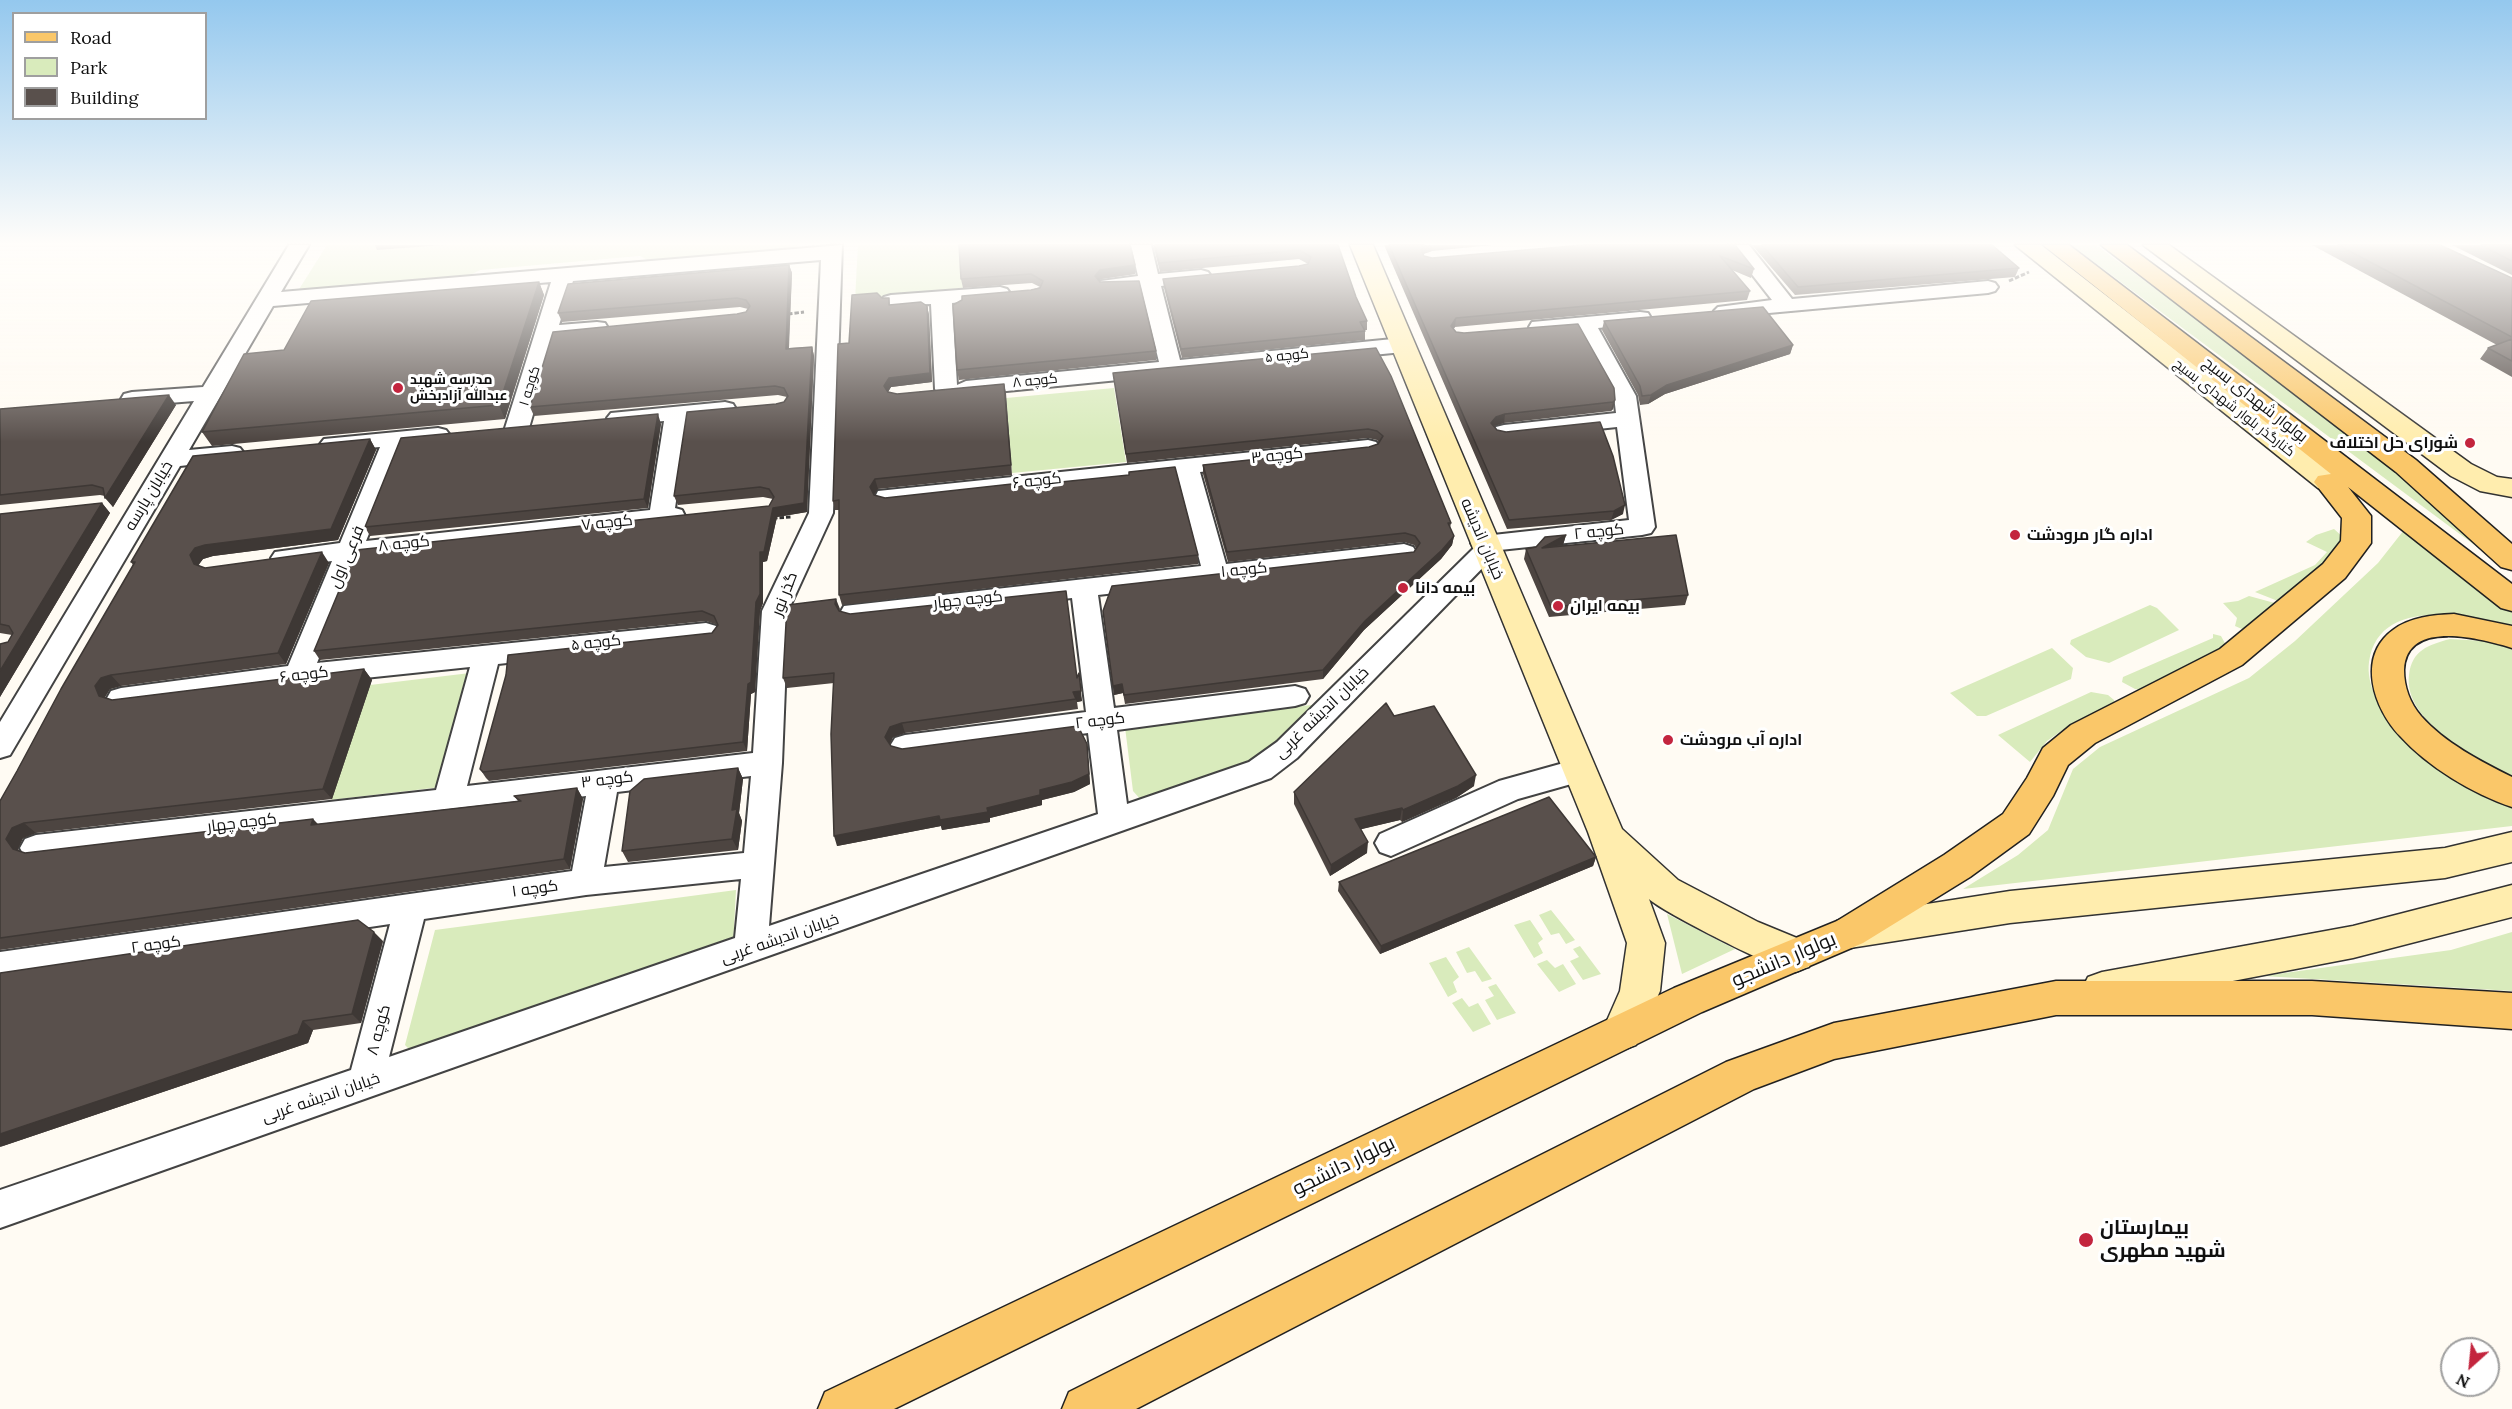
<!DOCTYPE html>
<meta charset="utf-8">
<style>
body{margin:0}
#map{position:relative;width:2512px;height:1409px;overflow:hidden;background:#fffbf3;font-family:Lora,serif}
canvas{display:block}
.legend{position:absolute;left:12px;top:12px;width:195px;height:108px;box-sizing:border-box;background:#fff;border:2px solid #9f9f9f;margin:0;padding:8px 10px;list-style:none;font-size:18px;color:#101010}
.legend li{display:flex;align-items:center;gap:12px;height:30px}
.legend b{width:30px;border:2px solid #9f9f9f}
.north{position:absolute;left:2440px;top:1337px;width:60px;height:60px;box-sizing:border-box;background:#fff;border:2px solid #9f9f9f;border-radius:50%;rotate:207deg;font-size:16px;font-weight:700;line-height:24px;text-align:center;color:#101010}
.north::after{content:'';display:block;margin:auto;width:21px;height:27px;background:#c3253e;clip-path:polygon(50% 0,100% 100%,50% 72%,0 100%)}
</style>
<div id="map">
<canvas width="2512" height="1409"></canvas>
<ul class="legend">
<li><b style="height:8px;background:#fac769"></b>Road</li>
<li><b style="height:16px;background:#d9ebbc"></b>Park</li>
<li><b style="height:16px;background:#59504c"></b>Building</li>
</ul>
<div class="north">N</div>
</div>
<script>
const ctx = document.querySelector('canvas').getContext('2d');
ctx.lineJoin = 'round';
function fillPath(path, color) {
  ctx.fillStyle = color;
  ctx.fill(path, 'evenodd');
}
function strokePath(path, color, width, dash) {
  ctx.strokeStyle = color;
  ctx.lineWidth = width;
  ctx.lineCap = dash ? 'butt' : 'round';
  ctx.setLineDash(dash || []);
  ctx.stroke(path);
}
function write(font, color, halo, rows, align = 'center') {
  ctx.font = font + ' Lora,Cairo,serif';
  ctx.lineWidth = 6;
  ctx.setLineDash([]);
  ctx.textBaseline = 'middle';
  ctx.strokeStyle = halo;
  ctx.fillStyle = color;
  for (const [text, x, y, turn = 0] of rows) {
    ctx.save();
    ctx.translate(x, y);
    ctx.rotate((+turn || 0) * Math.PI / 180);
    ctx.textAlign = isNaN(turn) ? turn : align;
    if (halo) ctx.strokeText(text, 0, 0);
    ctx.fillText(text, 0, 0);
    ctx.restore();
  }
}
fillPath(new Path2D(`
 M327 245H380L378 250 444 245H797L796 252 655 264 640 256 480 270 460 280 296 294Z
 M858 245H961L963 291 855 300Z
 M2071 245H2096L2379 453 2492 558Z
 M1114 388 1126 462 1012 473 1006 398Z
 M2334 529 2344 538 2339 553 2283 603 2255 592 2315 565 2327 552 2306 542 2316 535Z
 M2404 530 2512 610V626C2468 615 2378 596 2369 662 2366 684 2380 711 2395 728 2403 737 2418 744 2429 751 2456 770 2484 788 2512 807V826L1963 889 2018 855 2048 830 2073 769 2100 747 2249 678 2295 641 2378 563Z
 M2249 596 2282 605 2251 633 2235 626 2237 618 2223 603 2238 601Z
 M2150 605 2157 608 2179 630 2109 663 2086 657 2070 644 2071 640Z
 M2213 634 2221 636 2227 647 2151 691 2135 689 2122 682 2123 677 2213 638Z
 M2450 639 2484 641 2512 649V776C2477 758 2403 722 2409 675 2412 650 2428 645 2450 639Z
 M2052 648 2073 668 2071 679 1986 716H1977L1950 693Z
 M470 673 441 787 331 800 370 685Z
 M2091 692 2108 695 2114 700 2115 706 2071 724 2047 741 2030 762 1998 735Z
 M1320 704 1265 754 1241 765 1141 800 1133 791 1125 727Z
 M736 890 733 947 415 1055 405 1045 435 930Z
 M1551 910 1575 940 1566 944 1559 933 1551 935 1539 915Z
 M1667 914 1735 949 1682 974Z
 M1530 920 1543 939 1538 943 1543 953 1534 958 1514 925Z
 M2512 932V991L2263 976 2451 950Z
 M1580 946 1601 974 1583 980 1570 961 1579 957 1573 949Z
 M1469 947 1492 979 1482 982 1475 971 1467 973 1456 952Z
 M1446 957 1459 977 1453 982 1457 992 1448 997 1429 963Z
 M1547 960 1555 968 1563 964 1576 984 1559 992 1537 964Z
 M1496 984 1516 1013 1497 1020 1485 1000 1494 996 1488 987Z
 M1462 998 1469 1007 1478 1003 1491 1024 1473 1032 1452 1003Z`), '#d9ebbc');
const street = new Path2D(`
 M289 245H309L281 292 842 245 833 513 788 611 782 763 769 926 1098 814 1088 733 905 757 895 754 890 746 895 738 905 735 1086 712 1072 598 853 622 844 620 840 613 844 606 1201 566 1177 474 887 505 878 503 875 497 878 491 1368 440 1376 442 1380 447 1376 452 1368 454 1200 472 1226 564 1404 544 1413 547 1417 553 1413 559 1098 595 1114 708 1295 686 1305 689 1309 696 1305 703 1295 706 1117 730 1127 804 1249 762 1277 742 1474 548 1471 543 1475 537 1629 520 1617 427 1504 439 1496 437 1492 432 1496 427 1504 425 1616 413 1614 396 1577 330 1540 333 1532 332 1529 327 1532 322 1640 312 1648 313 1651 318 1648 323 1598 328 1636 396 1655 527 1651 533 1642 535 1500 550 1297 758 1271 778 0 1228V1190L351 1070 390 924 0 982V952L572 871 586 796 36 861 25 857 20 848 25 839 36 835 436 790 470 667 298 685 121 708 111 705 107 698 111 691 121 688 288 666 332 561 284 567 275 564 271 558 275 552 340 543 380 447 332 451 324 449 320 444 324 439 438 428 446 430 450 435 446 440 405 445 366 541 650 510 664 421 619 425 611 423 607 418 611 413 725 402 733 404 736 409 733 414 688 419 675 508 682 510 685 516 682 522 359 558 317 663 706 623 716 626 720 633 716 640 498 664 467 786 753 753 762 611 809 513 821 260 573 281 559 325 597 322 605 323 608 328 605 333 555 339 529 428 525 433H509L505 428 551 282 273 306 189 450 232 446 240 448 244 453 240 458 232 460 180 466 10 755 0 758V722L194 401 132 406 124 404 121 399 124 394 132 392 203 387ZM751 776 744 853 604 867 617 792ZM741 879 735 938 389 1057 424 919 586 895Z
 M1131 245H1151L1158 274 1201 270 1208 272 1211 276 1208 280 1161 286 1180 360 1403 338 1411 340 1414 345 1411 350 1403 352 966 395 956 390 946 396 938 394 935 389 931 304 884 305 881 301 884 297 891 295 1000 287 1007 289 1010 293 1007 297 952 303 957 385 966 381 1159 362 1141 288 1101 289 1098 285 1101 281 1138 276Z
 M1729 245H1749L1792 299 1988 281 1995 283 1998 287 1995 291 1988 293 1725 317 1718 315 1714 311 1718 307 1772 300Z
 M1578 759 1589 763 1593 771 1589 779 1518 799 1391 856 1380 852 1375 843 1380 834 1499 781Z`);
const secondary = new Path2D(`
 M1350 245H1373L1622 829 1678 880 1758 922 1809 943 1814 955 1809 967C1805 968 1799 971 1795 972 1780 972 1661 911 1649 899L1665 943 1660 991 1636 1045 1622 1050 1608 1045 1602 1032 1620 991 1627 943 1588 832Z
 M2015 245H2041L2338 476 2342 482 2338 488 2328 491 2318 488Z
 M2143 245H2169L2471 464 2497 477 2512 479V497L2480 491 2451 476Z
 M2512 832V862L2445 878 2010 923 1850 948 1837 943 1831 932 1837 921 1850 916 2010 891 2445 848Z
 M2512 885V917L2353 958 2102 1006 2088 1001 2082 989 2088 977 2102 972 2353 926Z`);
const primary = new Path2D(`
 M2043 245H2069L2512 584V611L2501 608 2348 487 2371 516V543L2345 578 2242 665 2095 743 2068 765 2053 796 2029 834 1970 877 1863 943 1702 1012 894 1409H818L825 1392 1674 988 1837 921 1944 855 2003 814 2027 778 2043 748 2071 725 2220 649 2323 564 2341 541 2342 518 2314 482 2318 476 2331 474Z
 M2101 245H2127L2416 460 2512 544V570L2501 567 2396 472Z
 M2454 614 2512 626V648C2482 639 2406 618 2404 670 2404 687 2410 703 2421 716 2445 743 2480 761 2512 777V807C2473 794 2428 767 2400 736 2374 709 2356 657 2393 630 2410 617 2433 615 2454 614Z
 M2056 981H2312L2512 993V1029L2312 1015H2056L1834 1059 1754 1089 1136 1409H1062L1069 1392 1726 1062 1834 1023Z`);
strokePath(street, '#434343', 4);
strokePath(secondary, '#323232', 3);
strokePath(primary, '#212121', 3);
strokePath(new Path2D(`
 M2009 281 2029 272
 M788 314 804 312
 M773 518 792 517`), '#323232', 3, [4.5, 2]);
fillPath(street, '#fff');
fillPath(secondary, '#ffedae');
fillPath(primary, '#fac769');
fillPath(new Path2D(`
 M375 245H444L377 250Z
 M1153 245H1338L1356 297 1367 321V330H1365V340L1182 358 1164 288 1163 279 1299 266 1308 264 1299 259 1160 272Z
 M1384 245H1493L1432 251 1423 254 1424 256 1432 258 1735 245 1754 269 1751 278 1732 270 1750 291 1747 300 1455 327 1453 329 1456 332 1615 400 1613 409 1611 411 1504 423 1494 426 1497 430 1623 514 1611 520 1507 529Z
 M1752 245H1992L2019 268 2015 277 1795 295Z
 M2312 245H2440L2512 278V377L2480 359 2488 348 2497 345Z
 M2452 245H2512V275Z
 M789 265 792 273 789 348 812 347 814 356 807 512 777 517 767 561 763 562V603L760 611 755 692 751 694 747 751 489 781 486 778 480 769 712 633 718 625 706 621 320 660 314 651 769 506 773 499 763 497 678 505 674 496 776 404 784 402 787 397 778 395 534 416 530 407 737 314 746 312 748 309 740 307 562 322 558 313Z
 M1135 265V274L1101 279 1099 281 1156 351V360L959 380 957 370 1031 290 1040 287 1032 283 963 288 961 279Z
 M539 282 544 295 505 419 212 446 202 432 284 350Z
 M882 298H889L890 305 927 306 929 315 932 382 891 387 888 392 897 394 1004 384 1012 475 878 489 874 495 885 498 1012 487 1198 555V564L842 605 839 595V510H835L833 501Z
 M1604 321 1793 345 1790 354 1665 394 1648 404 1640 405 1638 395 1602 330Z
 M1376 348 1451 523 1450 528 1454 536 1452 545 1441 559 1364 630 1323 679 1125 704 1123 693 1114 695 1103 611 1414 552 1416 548 1414 545 1404 542 1228 562 1203 474V465L1369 447 1378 444 1379 443 1377 440 1368 438 1127 463 1113 373Z
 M176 405 113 507 105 496 100 495 0 505V409Z
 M661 424 648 508 370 536 365 527Z
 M370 439 376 450 338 540 213 556 203 559 198 565 205 568 329 563 286 664 121 686 110 689 105 697 112 700 364 669 372 680 332 799 36 833 23 838 18 849 19 851 25 853 313 819 318 824 518 801 514 796 577 788 583 799 570 869 0 950V801L133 565 131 562Z
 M102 503 110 513 0 697V644L8 642 12 635 0 633V514Z
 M1566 535 1563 545 1688 595 1685 605 1549 617 1524 559 1526 549 1536 547Z
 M840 609 839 611 1077 677 1082 701 1077 702 1078 709 905 733 893 737 890 744 891 746 902 749 1087 744 1090 784 1074 792 1042 800V805L990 818V822L942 830 941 826 837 846 834 683 787 688 783 678Z
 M1394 716 1474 786 1456 798 1402 822 1400 820 1361 829 1367 853 1330 876 1294 804V792Z
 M738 768 743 779 739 813 742 821 738 850 628 862 622 851Z
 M1596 857 1593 866 1380 954 1338 891 1339 882Z
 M383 941 361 1023 313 1030 308 1043 0 1147Z`), '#4d4541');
fillPath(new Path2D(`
 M1424 245H1432V251L1423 254 1421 250Z
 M789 265 792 273 788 358 786 349Z
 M1135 265V274L1101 279 1096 285 1095 276 1100 270Z
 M539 282 544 295 505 419 499 405Z
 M927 306 929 315 932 382 891 387 886 395 884 386Z
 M1456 318 1455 327 1450 335 1451 326Z
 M1793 345 1790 354 1665 394 1648 404 1651 395 1667 385Z
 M812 347 814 356 807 512 777 517 767 561 763 562V603L760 611 755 692 751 694 747 751 743 742 760 552 773 508Z
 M1004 384 1006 393 1012 475 1011 465Z
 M169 395 176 405 113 507 105 498Z
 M1615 400 1613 409 1611 411 1613 402Z
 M658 414 661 424 648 508 644 499Z
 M1505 414 1504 423 1494 426 1490 432 1491 423 1496 417Z
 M370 439 376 450 338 540 213 556 203 559 198 566 194 564 190 555 195 548Z
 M875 479 878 489 873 496 870 487Z
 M102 503 110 513 0 697V671Z
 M1625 505 1623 514 1611 520 1614 511Z
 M1566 535 1563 545 1542 548Z
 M1454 536 1452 545 1441 559 1364 630 1323 679V670L1365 621Z
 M322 552 329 563 286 664 278 653Z
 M836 599 840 609 838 614 835 604Z
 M364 669 372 680 332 799 323 789Z
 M1079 673 1082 701 1077 702 1073 692Z
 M111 675 121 686 110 689 105 697 109 706 99 696 95 686 101 678Z
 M1122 684 1123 693 1114 695 1113 686Z
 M902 723 905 733 893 737 888 747 885 737 890 727Z
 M1087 744 1090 784 1074 792 1042 800V805L990 818V822L942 830 941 826 837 846 834 836 987 808 1040 790Z
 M738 768 743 779 739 813 742 821 738 850 732 839V810Z
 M1476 775 1474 786 1456 798 1402 822 1403 810Z
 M577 788 583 799 570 869 564 859Z
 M1402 808 1400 820 1354 831 1355 819Z
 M313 819 322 830 311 825Z
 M24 823 36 833 23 838 18 849 24 859 13 849 6 839 12 828Z
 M1368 842 1367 853 1330 876 1331 865Z
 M1596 857 1593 866 1380 954 1381 946Z
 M374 932 383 941 361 1023 352 1014Z
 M303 1021 313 1030 308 1043 0 1147V1134Z`), '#3e3835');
const building = new Path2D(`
 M959 245H1130L1135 265 1100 270 1095 276 1100 282 1139 281 1156 351 957 370 953 305 962 300V296L1031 290 1040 288 1043 281 1031 274 961 279Z
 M1155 245H1338L1356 297 1367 321 1360 322 1365 331 1181 349 1163 279 1299 266 1308 264 1311 257 1299 250 1159 263Z
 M1389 245H1424L1421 250 1424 256 1432 258 1583 245H1735L1754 269 1720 256 1750 291 1456 318 1451 326 1456 332 1464 333 1578 324 1614 388 1615 400 1613 402 1505 414 1496 417 1491 423 1497 430 1506 432 1600 422 1613 456 1625 505 1614 511 1509 520Z
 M1762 245H1992L2019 268 1798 287Z
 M2338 245H2440L2512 278V337Z
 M2481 245H2512V261Z
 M789 265 786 349 812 347 804 503 773 508 764 552H760V594L756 602 751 682 748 684 743 742 483 772 480 769 506 675 508 655 712 633 718 625 714 616 702 611 314 651 356 550 769 506 774 497 769 489 760 487 674 496 687 412 776 404 784 402 788 396 784 388 775 386 530 407 553 332 737 314 746 312 750 306 746 300 737 298 558 313 568 284Z
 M539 282 499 405 202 432 244 354 284 350 311 301Z
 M877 293 882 298H889V305L921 302 927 306 930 373 889 378 884 386 888 392 897 394 1004 384 1011 465 875 479 870 487 874 495 885 498 1012 484V487L1129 475V472L1175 467 1198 555 839 595V500L833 501 838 344 849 343 852 295Z
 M1763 307 1793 345 1667 385 1651 395 1642 396 1640 386 1604 321Z
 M2512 339V361L2488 348Z
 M1376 348 1391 376 1451 523H1448L1454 536 1442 550 1365 621 1323 670 1124 695 1122 684 1113 686 1103 611 1112 586 1414 552 1420 543 1415 536 1405 533 1227 552 1203 465 1369 447 1378 444 1383 436 1377 431 1368 429 1126 454 1113 373Z
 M169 395 105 498 103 488 92 485 0 495V409Z
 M658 414 644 499 365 527 401 438Z
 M370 439 331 529 205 545 195 548 190 555 194 564 205 568 322 552 278 653 111 675 101 678 95 686 99 696 112 700 364 669 323 789 24 823 12 828 6 839 13 849 25 853 313 819 311 825 521 801 514 796 577 788 564 859 0 938V801L17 771 61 689 135 562H131L193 456Z
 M102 503 0 671V644L8 642 13 633 9 626 0 624V514Z
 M1566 535 1542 548 1676 535 1688 595 1551 607 1526 549 1536 547 1545 537Z
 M1066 591 1077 678 1079 673 1081 691 1073 692 1076 699 902 723 890 727 885 737 891 746 902 749 1078 726 1087 744 1089 774 1072 782 1040 790V795L987 808 988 812 940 820 939 816 834 836 831 734 834 673 783 678 787 605 836 599 835 604 839 611 850 614Z
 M1386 703 1394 716 1434 706 1476 775 1458 786 1403 810 1402 808 1355 819 1368 842 1331 865 1294 792Z
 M738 768 732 810 737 809 732 839 622 851 630 791 644 779Z
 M1549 797 1596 857 1381 946 1339 882Z
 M358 920 374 932 352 1014 303 1021 298 1034 0 1134V973Z`);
fillPath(building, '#59504c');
strokePath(building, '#3e3835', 1.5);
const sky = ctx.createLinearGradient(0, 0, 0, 442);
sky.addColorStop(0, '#94c8ee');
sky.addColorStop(0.55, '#fffdfa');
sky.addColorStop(1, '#fffdfa00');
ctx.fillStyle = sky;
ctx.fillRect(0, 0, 2512, 442);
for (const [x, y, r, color] of [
 [398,388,6,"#c3253e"],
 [2470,443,6,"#c3253e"],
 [2015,535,6,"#c3253e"],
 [1403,588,6,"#c3253e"],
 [1558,606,6,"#c3253e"],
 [1668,740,6,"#c3253e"],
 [2086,1240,8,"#c3253e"]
]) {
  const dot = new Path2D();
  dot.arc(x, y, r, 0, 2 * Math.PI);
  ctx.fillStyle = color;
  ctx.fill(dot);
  strokePath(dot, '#fff', 2);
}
write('14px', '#101010', '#fff', [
 ["کوچه ۵",1287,356,-6],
 ["کوچه ۸",1035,381,-6],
 ["کوچه ۱",530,386,-73],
 ["کنارگذر بلوار شهدای بسیج",2234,408,38]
]);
write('bold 14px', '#101010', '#fff', [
 ["مدرسه شهید",410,380],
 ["عبدالله آزادبخش",410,396]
], 'left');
write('16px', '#101010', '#fff', [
 ["بولوار شهدای بسیج",2255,400,38],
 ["کوچه ۳",1277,456,-6],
 ["کوچه ۶",1037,481,-6],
 ["خیابان پارسه",149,496,-59],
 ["کوچه ۷",607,523,-6],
 ["کوچه ۲",1599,532,-6],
 ["خیابان اندیشه",1482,539,67],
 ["کوچه ۸",404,544,-6],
 ["فرعی اول",347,557,-67],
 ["کوچه ۱",1244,570,-6],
 ["گذر نور",785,594,-69],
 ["کوچه چهار",968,600,-6],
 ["کوچه ۵",596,643,-6],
 ["کوچه ۶",304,675,-7],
 ["خیابان اندیشه غربی",1322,713,-44],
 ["کوچه ۲",1100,721,-7],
 ["کوچه ۳",607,780,-7],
 ["کوچه چهار",242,823,-7],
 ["کوچه ۱",535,889,-8],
 ["خیابان اندیشه غربی",780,939,-19],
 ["کوچه ۲",156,945,-8],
 ["کوچه ۸",379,1030,-75],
 ["خیابان اندیشه غربی",321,1098,-19]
]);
write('bold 16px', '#101010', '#fff', [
 ["شورای حل اختلاف",2458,443,"right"],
 ["اداره گار مرودشت",2027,535],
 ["بیمه دانا",1415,588],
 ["بیمه ایران",1570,606],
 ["اداره آب مرودشت",1680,740]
], 'left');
write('20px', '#101010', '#fff', [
 ["بولوار دانشجو",1784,960,-23],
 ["بولوار دانشجو",1344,1166,-26]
]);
write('bold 20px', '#101010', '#fff', [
 ["بیمارستان",2100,1228],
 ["شهید مطهری",2100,1251]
], 'left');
</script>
